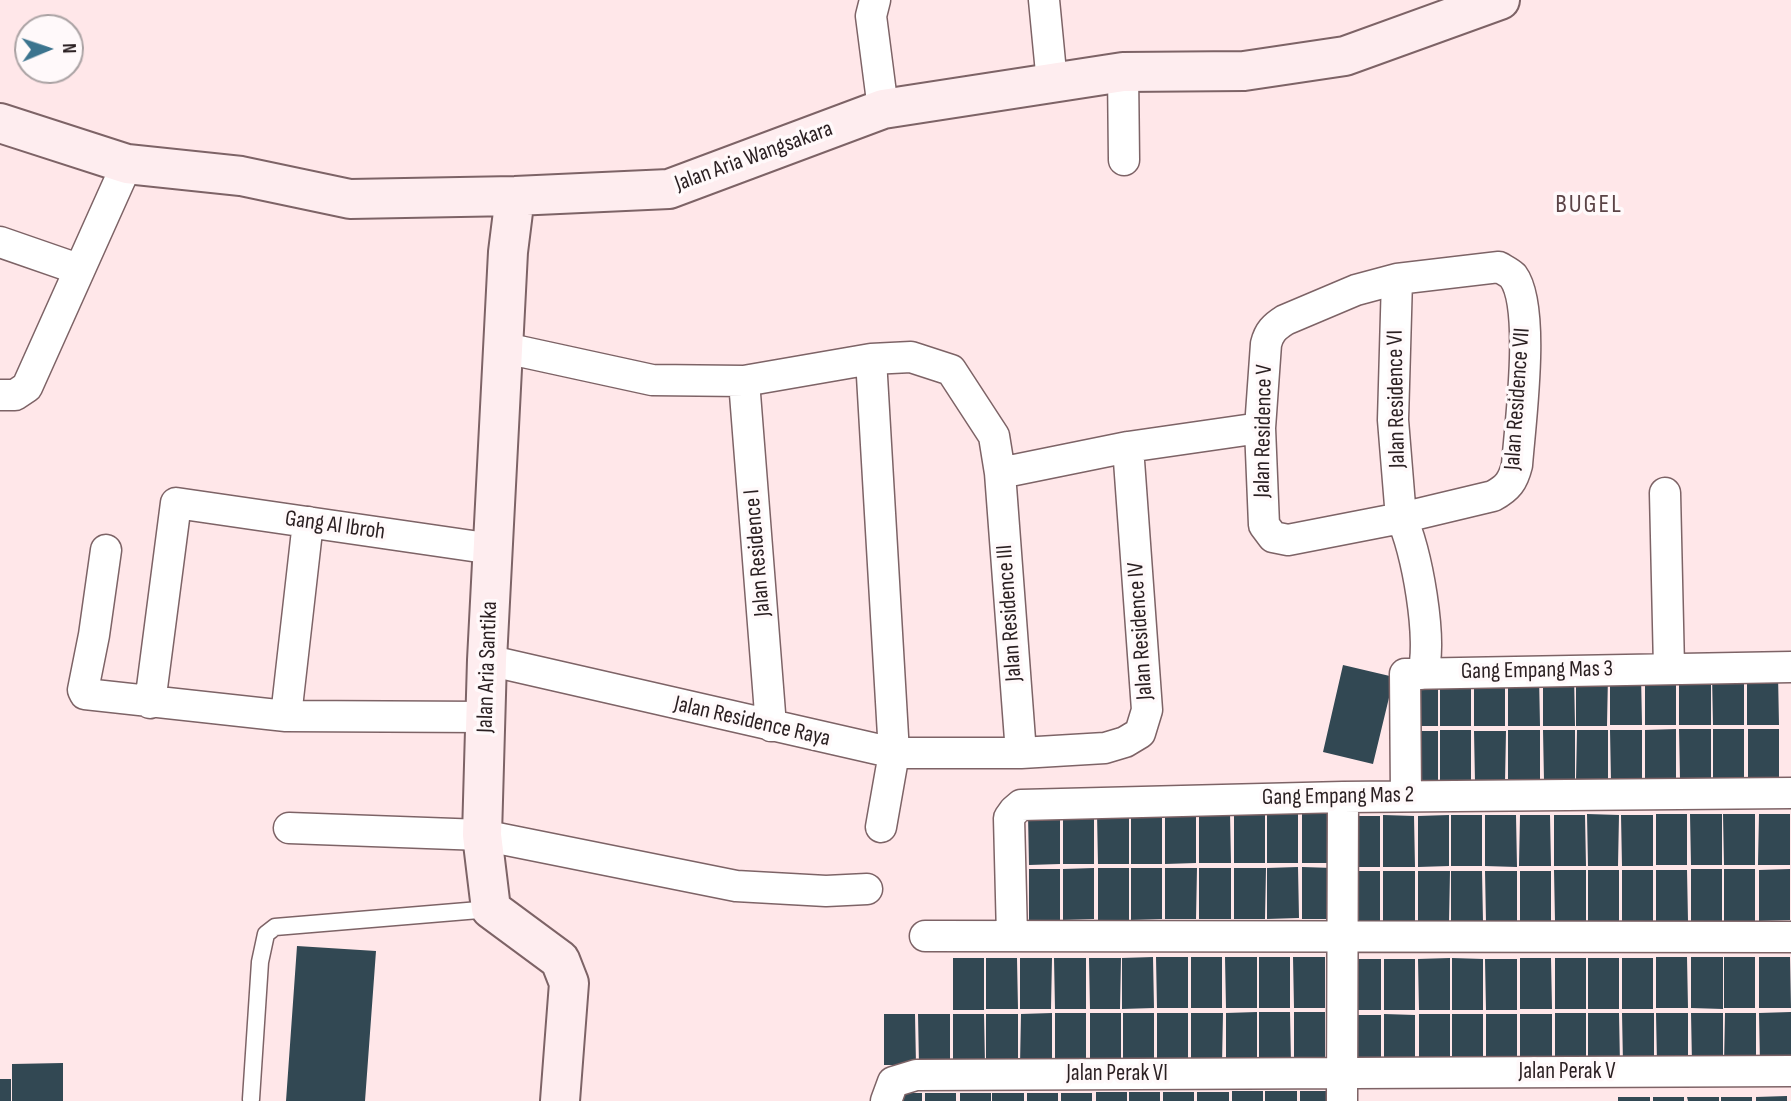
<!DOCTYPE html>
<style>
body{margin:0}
#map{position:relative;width:1791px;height:1101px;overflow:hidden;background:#ffe7e9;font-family:"Sofia Sans Condensed",sans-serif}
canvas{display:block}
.north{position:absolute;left:14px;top:14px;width:70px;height:70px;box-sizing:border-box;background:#fff9fa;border:2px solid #aaa2a3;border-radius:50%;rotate:88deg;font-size:19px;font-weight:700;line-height:28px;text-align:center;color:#2a1f21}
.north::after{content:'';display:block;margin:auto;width:24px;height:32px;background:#3c748e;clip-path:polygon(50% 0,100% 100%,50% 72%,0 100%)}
</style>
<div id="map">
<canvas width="1791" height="1101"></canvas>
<div class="north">N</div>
</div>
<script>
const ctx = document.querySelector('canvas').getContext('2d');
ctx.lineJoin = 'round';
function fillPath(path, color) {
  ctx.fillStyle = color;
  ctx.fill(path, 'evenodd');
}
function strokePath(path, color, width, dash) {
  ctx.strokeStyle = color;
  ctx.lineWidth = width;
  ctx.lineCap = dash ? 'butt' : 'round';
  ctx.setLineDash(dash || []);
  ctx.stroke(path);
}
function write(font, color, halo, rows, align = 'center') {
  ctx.font = font + ' "Sofia Sans Condensed",sans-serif';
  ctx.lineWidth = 7;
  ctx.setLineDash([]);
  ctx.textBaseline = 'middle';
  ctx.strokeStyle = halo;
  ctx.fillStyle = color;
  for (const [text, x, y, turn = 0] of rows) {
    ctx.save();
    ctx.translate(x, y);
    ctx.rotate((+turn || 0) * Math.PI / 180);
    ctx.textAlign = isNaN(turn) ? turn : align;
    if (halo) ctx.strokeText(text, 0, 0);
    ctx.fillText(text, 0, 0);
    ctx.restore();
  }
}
fillPath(new Path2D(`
 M1343 665 1394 677 1373 764 1323 752Z
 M1543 674H1574L1575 726H1543Z
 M1576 674 1608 675 1607 726H1576Z
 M1610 674H1641L1642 725H1610Z
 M1645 674H1676V725H1645Z
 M1679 674H1711V725H1679Z
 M1712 674H1744V725H1713Z
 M1747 674H1778L1779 725H1747Z
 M1407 675H1438V726H1407Z
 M1440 675H1471V726H1440Z
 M1474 675H1505V726H1474Z
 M1508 675H1539L1540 726H1508Z
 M1676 729V780L1645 781V730Z
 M1679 729H1711V781L1680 780Z
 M1713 729H1744V780H1713Z
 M1748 729H1779V780H1748Z
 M1440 730H1471V782H1440Z
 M1508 730H1540V781H1508Z
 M1543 730H1575V781H1544Z
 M1577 730H1608V781H1576Z
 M1610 730H1642V781H1611Z
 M1407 731H1438V782H1407Z
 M1474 731H1506L1505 782H1475Z
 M1196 812V863L1165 864V813Z
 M1199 812H1230L1231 863H1199Z
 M1234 812H1265V863H1234Z
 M1267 812H1298V863H1267Z
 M1302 812H1333V863H1302Z
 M1060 813V864L1029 865 1028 814Z
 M1063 813H1094V864H1063Z
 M1097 813H1129V864H1098Z
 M1131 813H1162V864H1131Z
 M1587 814 1619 815 1618 866H1588Z
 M1656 814H1687V865H1656Z
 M1690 814H1722V865H1691Z
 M1723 814H1755V865H1724Z
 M1759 814H1790V865H1758Z
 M1383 815 1414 816 1415 867H1383Z
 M1449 815V866L1418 867V816Z
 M1451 815H1482V866H1451Z
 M1485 815H1516L1517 867 1485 866Z
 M1520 815H1550L1551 866H1519Z
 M1554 815H1585L1586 866H1554Z
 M1621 815H1653V866H1622Z
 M1349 816H1380V867H1349Z
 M1298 867 1299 918 1267 919V868Z
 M1302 867 1333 868 1334 919H1302Z
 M1094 868V919L1063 920V869Z
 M1098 868H1129V920H1098Z
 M1131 868H1162V919L1131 920Z
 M1165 868H1197L1196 919H1165Z
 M1199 868H1231V919H1199Z
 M1234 868H1266L1265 919H1234Z
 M1029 869H1060V920H1029Z
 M1691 869H1722V921H1691Z
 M1724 869H1755V921H1724Z
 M1790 869V920L1759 921V870Z
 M1554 870H1586V921H1555Z
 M1588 870H1619V921H1588Z
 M1622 870H1653V921H1622Z
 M1656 870H1687L1688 921H1656Z
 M1349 871H1380V923L1349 922Z
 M1383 871H1415V922H1383Z
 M1418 871H1450L1449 922H1418Z
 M1451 871H1482L1483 922H1451Z
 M1485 871H1517V922H1486Z
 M1520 871H1551V922H1520Z
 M297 946 376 951 365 1101H286Z
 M1153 957 1154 1008 1122 1009V958Z
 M1156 957H1188V1008H1157Z
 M1191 957H1222V1008H1191Z
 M1225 957H1257V1008H1226Z
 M1259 957H1290V1008H1259Z
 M1293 957H1325V1008H1294Z
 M1656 957H1687L1688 1008H1656Z
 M1691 957H1723V1009L1691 1008Z
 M1724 957H1755V1008H1724Z
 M1759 957H1790L1791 1008H1759Z
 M953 958H984V1010H953Z
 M986 958H1017L1018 1009H986Z
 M1020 958H1052L1051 1009H1020Z
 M1054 958H1086V1009H1055Z
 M1089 958H1121L1120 1009H1090Z
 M1450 958V1010H1419L1418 959Z
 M1452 958 1483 959V1010H1452Z
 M1520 958H1551L1552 1009H1520Z
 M1555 958H1586V1009H1555Z
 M1588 958H1619V1009H1588Z
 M1622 958H1653V1009H1622Z
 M1349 959H1381V1010H1350Z
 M1384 959H1415V1010H1384Z
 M1485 959H1517V1010H1486Z
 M1257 1012V1063L1226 1064V1013Z
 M1259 1012H1290L1291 1063H1259Z
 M1294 1012H1325V1063L1294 1064Z
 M1791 1012V1064H1760L1759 1013Z
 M1052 1013V1065H1020L1021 1014Z
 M1055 1013H1086V1064H1055Z
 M1090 1013H1121V1064L1090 1065Z
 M1123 1013H1154V1064H1123Z
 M1157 1013H1188V1064H1157Z
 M1191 1013H1223L1222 1064H1191Z
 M1555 1013H1586V1065H1555Z
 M1588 1013H1619L1620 1065H1588Z
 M1622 1013H1654V1064H1623Z
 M1656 1013H1688V1064H1657Z
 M1691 1013H1723V1064H1692Z
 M1725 1013H1756V1064H1724Z
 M884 1014H915L916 1065H884Z
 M918 1014H950V1065H919Z
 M953 1014H984L985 1065H953Z
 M986 1014H1018V1065H986Z
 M1384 1014 1415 1015V1066H1384Z
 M1419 1014H1450V1065H1419Z
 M1452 1014H1483V1065H1452Z
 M1486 1014H1517V1065H1486Z
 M1520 1014H1552V1065H1520Z
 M1350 1015H1381V1066H1350Z
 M63 1063V1101H12V1064Z
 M0 1079H11V1101H0Z
 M1232 1091H1263V1101H1232Z
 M1265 1091H1297V1101H1265Z
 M1300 1091H1331V1101H1300Z
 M1096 1092H1127V1101H1096Z
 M1129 1092H1160V1101H1129Z
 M1163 1092H1194V1101H1163Z
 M1197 1092H1229V1101H1197Z
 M890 1093H922V1101H890Z
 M925 1093H956V1101H925Z
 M960 1093H991V1101H960Z
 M992 1093H1024V1101H992Z
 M1027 1093H1058V1101H1027Z
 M1061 1093H1092V1101H1061Z
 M1787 1096V1101H1756V1097Z
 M1618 1097H1650V1101H1618Z
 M1653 1097H1684V1101H1653Z
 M1687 1097H1719V1101H1688Z
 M1721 1097H1752V1101H1721Z`), '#324853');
const lane = new Path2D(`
 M251 1099 260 962 266 934 275 927 491 909`);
const street = new Path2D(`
 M875 0 871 16 883 109
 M1044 0 1052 83
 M1123 72 1124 160
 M0 242 78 269
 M1499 267C1504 270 1510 273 1513 276 1536 307 1520 425 1517 465 1513 481 1508 488 1493 496L1401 518 1288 540 1273 537 1264 525 1260 428 1266 344C1269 332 1274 327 1285 320L1356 290 1397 279Z
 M1397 279 1393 420 1401 518C1416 544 1434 646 1422 674
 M505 348 652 380 744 381 871 359 911 357 951 370 994 436 1000 473 1021 753
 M871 359 894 753 881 827
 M744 381 771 726
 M0 395H15L27 387 127 164
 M1000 473 1128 447 1260 428
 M1665 493 1669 668
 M106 550 94 635 83 690 85 694 286 716 486 717
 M487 660 894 753H1021L1105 748 1125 742 1140 733 1147 710 1128 447
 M150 703 176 503 493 549
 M286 716 308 522
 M1406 796 1405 674 1791 667
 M289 828 482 835 736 886 826 891 867 889
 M925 936 1791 937
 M1012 936 1009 818 1014 811 1021 805 1343 797 1791 793
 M886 1101 893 1082 916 1075 1791 1071
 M1342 1101 1343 797`);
const secondary = new Path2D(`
 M0 123 127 164 241 176 350 199 515 196 669 189 883 109 1123 72 1244 71 1345 56 1500 0
 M515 196 508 252 487 660 482 835 491 909 560 960 569 983 560 1101`);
strokePath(lane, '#7d6366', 19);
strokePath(street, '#7d6366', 33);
strokePath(secondary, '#7d6366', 42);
strokePath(lane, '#fff', 16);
strokePath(street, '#fff', 30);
strokePath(secondary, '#feedef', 38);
write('23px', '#2a1f21', '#fff9fa', [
 ["Jalan Aria Wangsakara",754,157,-20],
 ["Jalan Residence VI",1397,399,-91],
 ["Jalan Residence VII",1518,399,-86],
 ["Jalan Residence V",1264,431,-89],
 ["Gang Al Ibroh",335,526,8],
 ["Jalan Residence I",758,553,-95],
 ["Jalan Residence III",1010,613,-94],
 ["Jalan Residence IV",1141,631,-94],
 ["Jalan Aria Santika",488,667,-88],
 ["Gang Empang Mas 3",1537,671,-1],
 ["Jalan Residence Raya",752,722,13],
 ["Gang Empang Mas 2",1338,797,-1],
 ["Jalan Perak V",1567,1072],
 ["Jalan Perak VI",1117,1074]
]);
ctx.letterSpacing = '2px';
write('26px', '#5b4346', '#fff9fa', [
 ["BUGEL",1589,205]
]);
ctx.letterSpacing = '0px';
</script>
